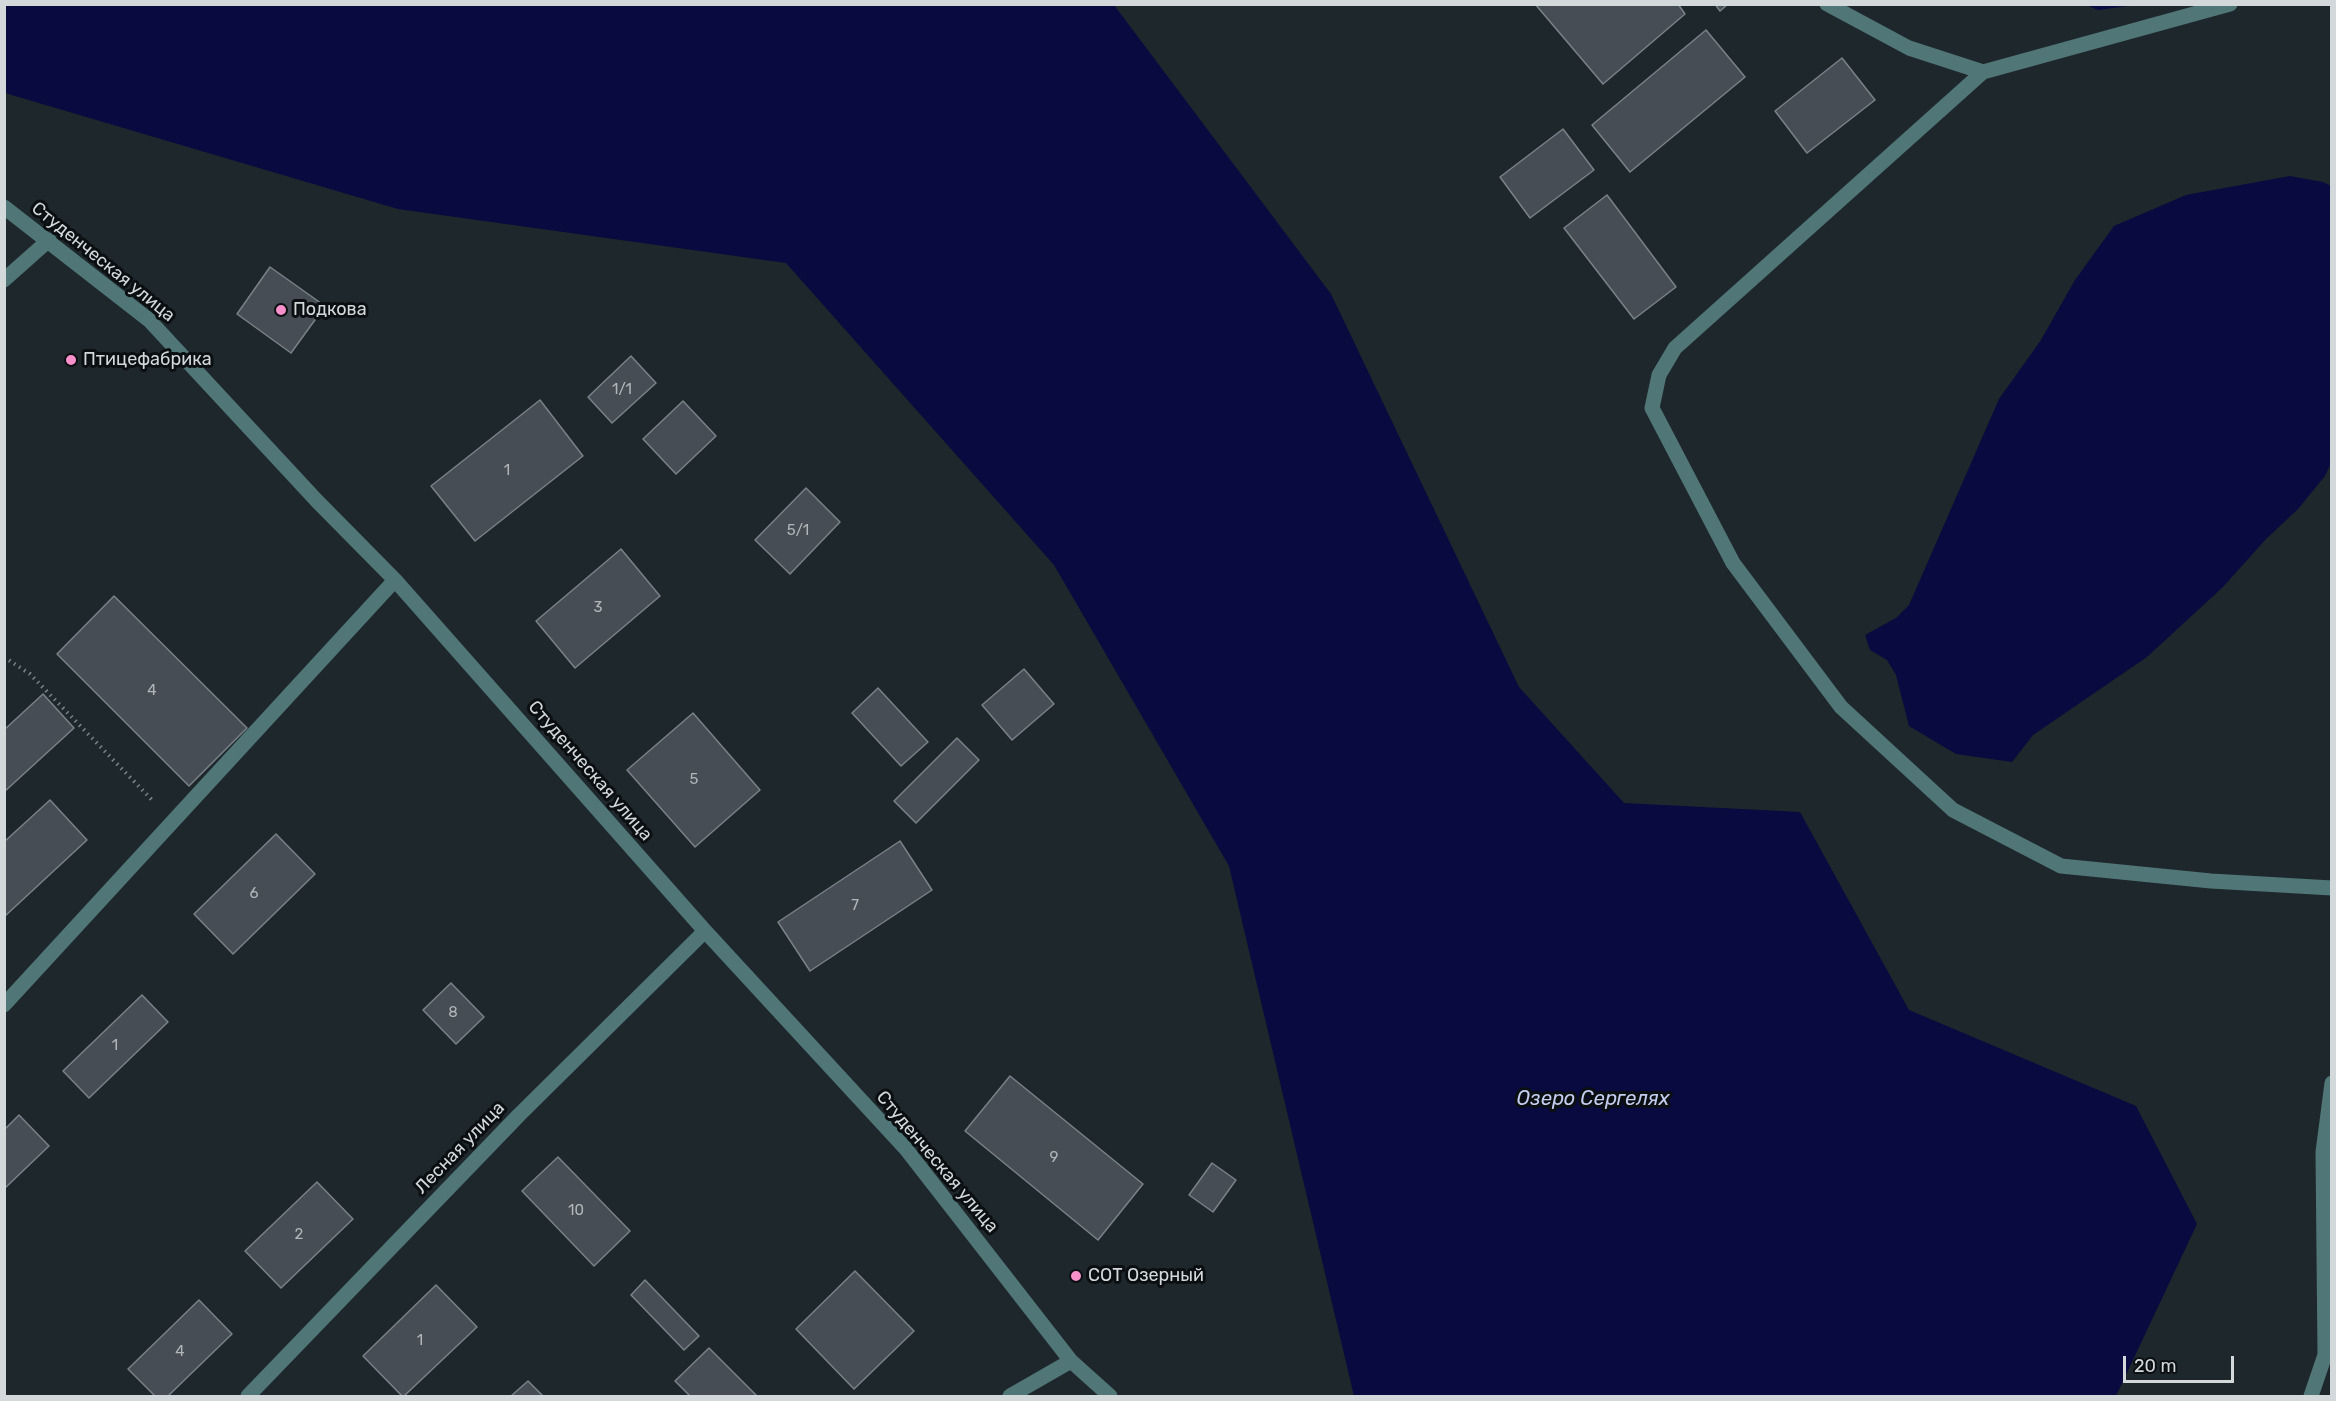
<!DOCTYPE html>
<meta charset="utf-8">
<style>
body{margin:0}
#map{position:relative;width:2336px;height:1401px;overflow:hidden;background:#1e272b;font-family:Rubik,sans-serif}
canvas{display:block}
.frame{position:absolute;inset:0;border:6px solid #d3d9db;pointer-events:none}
.scale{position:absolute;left:2123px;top:1356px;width:111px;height:27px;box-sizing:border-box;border:3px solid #d3d9db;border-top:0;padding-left:8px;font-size:18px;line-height:21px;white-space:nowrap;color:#d3d9db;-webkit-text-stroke:4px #0b0f11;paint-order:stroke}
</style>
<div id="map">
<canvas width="2336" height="1401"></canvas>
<div class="frame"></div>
<div class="scale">20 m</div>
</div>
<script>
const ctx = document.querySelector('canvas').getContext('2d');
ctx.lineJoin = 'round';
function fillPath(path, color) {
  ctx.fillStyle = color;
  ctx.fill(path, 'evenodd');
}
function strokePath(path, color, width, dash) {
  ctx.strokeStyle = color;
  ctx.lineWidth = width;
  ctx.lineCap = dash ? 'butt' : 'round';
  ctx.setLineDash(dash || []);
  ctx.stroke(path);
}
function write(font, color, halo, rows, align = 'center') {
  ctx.font = font + ' Rubik,sans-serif';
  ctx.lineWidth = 6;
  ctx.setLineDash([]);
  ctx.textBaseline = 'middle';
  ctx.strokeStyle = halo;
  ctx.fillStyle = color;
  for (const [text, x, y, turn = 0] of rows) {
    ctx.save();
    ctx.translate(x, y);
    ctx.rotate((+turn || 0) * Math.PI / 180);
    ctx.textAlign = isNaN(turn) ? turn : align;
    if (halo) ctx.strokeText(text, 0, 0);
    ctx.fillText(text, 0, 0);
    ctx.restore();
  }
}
fillPath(new Path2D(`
 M4 5H1114L1331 294 1519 687 1624 803 1800 812 1909 1010 2136 1106 2197 1224 2116 1396H1354L1229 866 1054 565 786 263 398 209 5 93Z
 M2086 5H2136L2098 10Z
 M2290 176 2323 182 2331 186 2332 461 2325 476 2298 509 2266 539 2223 587 2147 657 2033 735 2012 762 1956 754 1909 726 1896 675 1887 660 1870 650 1865 635 1896 618 1909 605 1999 399 2041 340 2075 280 2114 226 2186 195Z`), '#090a3f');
const building = new Path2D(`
 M1535 4H1678L1685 14 1603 84Z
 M1715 4H1728L1720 11Z
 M1706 30 1745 77 1630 172 1592 125Z
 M1842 58 1875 100 1807 153 1775 111Z
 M1563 129 1594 170 1530 218 1500 177Z
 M1607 195 1676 287 1634 319 1564 228Z
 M270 267 325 306 291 353 237 314Z
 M631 356 656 383 612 423 588 397Z
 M540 400 583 456 475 541 431 486Z
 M683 401 716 436 676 474 643 439Z
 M806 488 840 522 790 574 755 540Z
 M621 549 660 596 575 668 536 621Z
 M114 596 247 728 189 786 57 654Z
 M1024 669 1054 704 1012 740 982 705Z
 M878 688 928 742 901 766 852 713Z
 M43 694 74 728 4 792V730Z
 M693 713 760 790 695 847 627 770Z
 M957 738 979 760 916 823 894 801Z
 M50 800 87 840 4 917V842Z
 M276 834 315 874 233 954 194 914Z
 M900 841 932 890 810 971 778 922Z
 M451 983 484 1017 456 1044 423 1010Z
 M142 995 168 1022 89 1098 63 1071Z
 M1010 1076 1143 1184 1098 1240 965 1131Z
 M19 1115 49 1146 4 1189V1130Z
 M558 1157 630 1231 594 1266 522 1191Z
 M1212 1163 1236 1180 1213 1212 1189 1195Z
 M317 1182 353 1219 281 1288 245 1251Z
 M855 1271 914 1331 854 1389 796 1329Z
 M645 1280 699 1336 684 1350 631 1295Z
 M436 1285 477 1327 404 1396H402L363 1356Z
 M199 1300 232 1334 168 1396H155L128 1369Z
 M709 1348 757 1396H690L675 1381Z
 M528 1381 543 1396H511Z`);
fillPath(building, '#464d54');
strokePath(building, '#7a8289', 1.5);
strokePath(new Path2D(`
 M4 657 30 674 154 802`), '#7b8386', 4, [1.5, 4.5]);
strokePath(new Path2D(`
 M1827 4 1909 48 1983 72
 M2230 4 1983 72 1675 348 1659 375 1652 408 1733 563 1841 707 1953 810 2061 866 2211 881 2332 888
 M4 207 149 320 317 501 395 580 705 931 906 1149 1071 1361 1110 1396
 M4 280 49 240
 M4 1005 395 580
 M248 1396 519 1115 705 931
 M1010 1396 1071 1361
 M2311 1396 2325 1355 2323 1152 2332 1083`), '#507677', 15);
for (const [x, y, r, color] of [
 [281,310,6,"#f890cc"],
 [71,360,6,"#f890cc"],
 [1076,1276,6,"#f890cc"]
]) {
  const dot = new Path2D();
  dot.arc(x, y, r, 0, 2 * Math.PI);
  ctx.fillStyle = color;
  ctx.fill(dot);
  strokePath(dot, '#0b0f11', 2);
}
write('15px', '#b0b6b9', null, [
 ["1/1",622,390],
 ["1",507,471],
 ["5/1",798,531],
 ["3",598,608],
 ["4",152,691],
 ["5",694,780],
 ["6",254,894],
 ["7",855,906],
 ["8",453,1013],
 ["1",115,1046],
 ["9",1054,1158],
 ["10",576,1211],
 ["2",299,1235],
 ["1",420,1341],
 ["4",180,1352]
]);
write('18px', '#d3d9db', '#0b0f11', [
 ["Студенческая улица",103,262,39],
 ["Студенческая улица",590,771,49],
 ["Лесная улица",460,1148,-46],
 ["Студенческая улица",937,1162,50]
]);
write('18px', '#d3d9db', '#0b0f11', [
 ["Подкова",293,310],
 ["Птицефабрика",83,360],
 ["СОТ Озерный",1088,1276]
], 'left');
write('italic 20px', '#c2cdf0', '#0b0f11', [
 ["Озеро Сергелях",1593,1099]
]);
</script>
